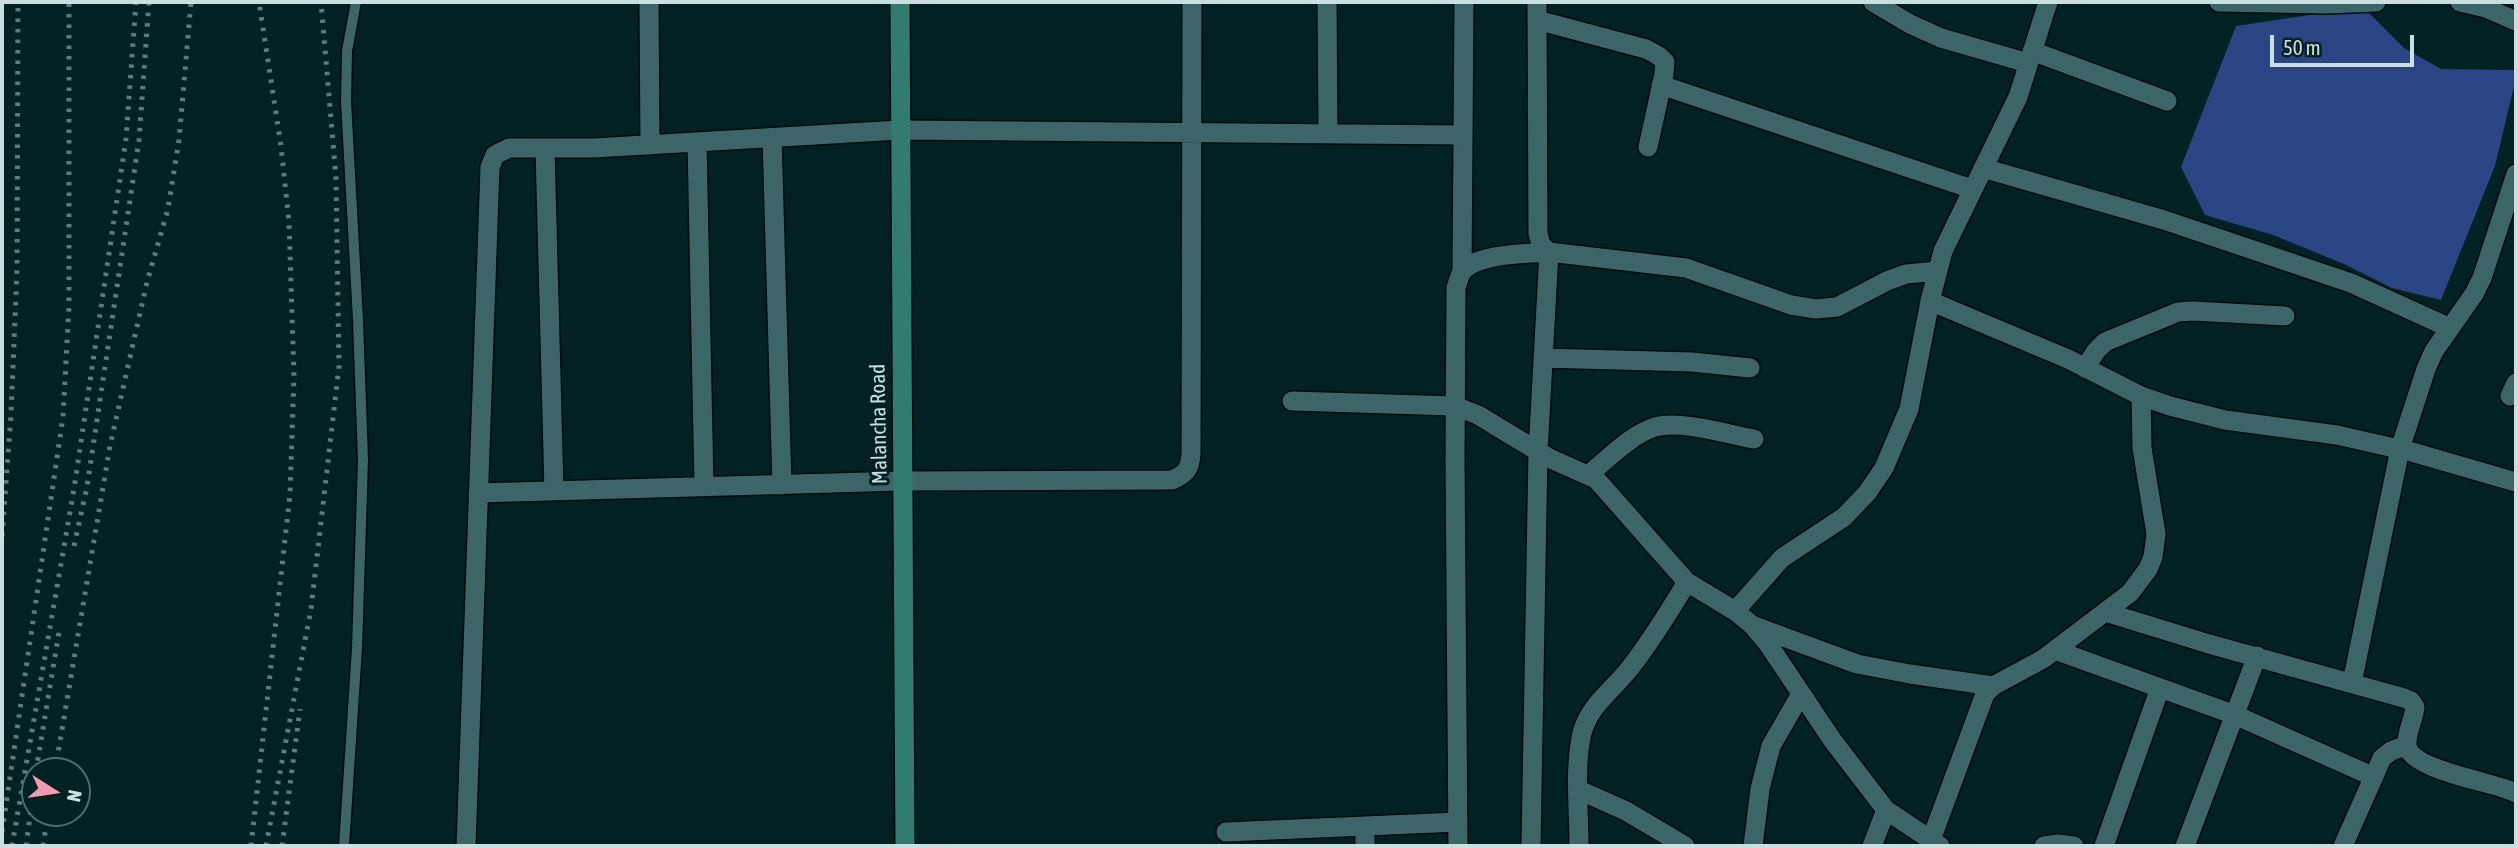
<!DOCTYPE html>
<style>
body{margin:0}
#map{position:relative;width:2518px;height:848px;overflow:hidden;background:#012122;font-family:"Asap Condensed",sans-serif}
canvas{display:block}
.frame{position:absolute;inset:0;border:4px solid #cae0e0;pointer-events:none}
.north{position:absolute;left:21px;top:757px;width:70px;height:70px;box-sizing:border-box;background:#012122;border:2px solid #516d6e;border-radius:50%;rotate:102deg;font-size:19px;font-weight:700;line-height:28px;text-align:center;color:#cae0e0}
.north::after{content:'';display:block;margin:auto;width:24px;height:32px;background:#f29aaf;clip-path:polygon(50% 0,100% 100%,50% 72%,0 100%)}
.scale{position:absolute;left:2270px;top:35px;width:144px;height:32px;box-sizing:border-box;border:4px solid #cae0e0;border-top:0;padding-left:9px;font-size:21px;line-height:24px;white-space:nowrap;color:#cae0e0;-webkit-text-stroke:5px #012122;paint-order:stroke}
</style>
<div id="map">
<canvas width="2518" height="848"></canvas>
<div class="frame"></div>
<div class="north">N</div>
<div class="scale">50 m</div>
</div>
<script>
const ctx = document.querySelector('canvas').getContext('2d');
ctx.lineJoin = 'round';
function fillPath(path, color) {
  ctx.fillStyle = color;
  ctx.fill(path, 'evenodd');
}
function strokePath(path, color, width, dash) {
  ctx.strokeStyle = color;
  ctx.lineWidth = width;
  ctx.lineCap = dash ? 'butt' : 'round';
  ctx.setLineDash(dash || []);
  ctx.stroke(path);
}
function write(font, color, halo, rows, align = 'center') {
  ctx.font = font + ' "Asap Condensed",sans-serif';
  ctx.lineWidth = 6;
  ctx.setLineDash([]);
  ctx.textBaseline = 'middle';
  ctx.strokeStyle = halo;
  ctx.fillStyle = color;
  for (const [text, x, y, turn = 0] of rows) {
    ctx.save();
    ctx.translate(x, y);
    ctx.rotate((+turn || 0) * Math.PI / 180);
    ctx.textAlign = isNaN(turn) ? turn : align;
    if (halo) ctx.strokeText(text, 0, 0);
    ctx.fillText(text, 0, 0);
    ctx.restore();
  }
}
fillPath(new Path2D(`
 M2363 7 2404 48 2441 69 2516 70V78L2495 166 2441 300 2392 288 2344 264 2273 235 2205 215 2181 167 2236 26Z`), '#2a4583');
const service = new Path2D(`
 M344 846 357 648 363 460 358 320 346 101 347 51 356 2`);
const minor = new Path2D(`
 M649 2 650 145
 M1327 2 1328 134
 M1537 2 1538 233 1541 245 1549 252 1686 268 1791 305 1816 309 1837 307 1887 281 1906 274 1938 271
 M1873 2 1910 24 1941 38 2028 63
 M2219 2 2326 4 2376 2
 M2460 2 2486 8 2516 21
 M1537 20 1646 49 1659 56 1665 62 1664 74 1648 147
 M2032 51 2167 101
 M1661 85 1972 189
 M772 138 782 485
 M697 142 704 487
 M545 148 554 491
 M1983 168 2164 220 2351 283 2450 328
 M1462 272 1464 2
 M1930 301 2068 359 2141 396 2170 406 2225 420 2337 435 2412 452 2516 482
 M1543 358 1692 362 1750 368
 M2085 368 2096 351 2105 342 2178 312 2193 311 2285 316
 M2510 396 2516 383
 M1292 401 1455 406 1478 415 1549 458 1596 479 1687 582
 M1588 475C1608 459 1630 435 1655 427 1681 420 1727 434 1754 439
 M478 493 903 481 1172 480C1186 474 1190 469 1191 454L1192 2
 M1735 611 1752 625 1768 644 1833 741 1886 810 1940 846
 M2105 612 2209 644 2404 698 2411 701 2415 707C2414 719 2406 733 2407 745 2410 771 2496 782 2516 793
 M1754 626 1857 664 1910 674 1993 686
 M2055 650 2235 715 2374 777
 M2352 683 2400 449 2426 369 2434 351 2474 294 2482 278 2516 174
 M1579 790 1626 811 1685 846
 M1365 826V846
 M1226 832 1458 822
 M1931 840 1985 694 1993 686 2043 659 2130 593 2148 569 2153 557 2156 534 2142 448 2141 396
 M466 846 490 167 495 155 509 148H594L900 130 1463 135
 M1458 846 1455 459 1456 288C1458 283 1459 276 1462 272 1476 253 1527 254 1549 252L1538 452 1531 846
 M1579 846C1579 810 1574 768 1582 733 1590 704 1613 690 1630 668 1651 641 1669 612 1687 582L1735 611 1782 558 1844 517 1867 493 1884 468 1909 409 1930 301 1943 251 2018 97 2048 2
 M1753 846 1760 789 1771 746 1801 694
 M1872 846 1886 810
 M2044 846 2058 844 2074 846
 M2104 846 2160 688
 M2185 846 2257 656
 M2343 846 2382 758 2391 751 2407 745`);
const secondary = new Path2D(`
 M900 2 905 846`);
strokePath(service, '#000a0a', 13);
strokePath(minor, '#000a0a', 22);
strokePath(secondary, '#000a0a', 22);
strokePath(service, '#3b6566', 10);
strokePath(minor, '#3b6566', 19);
strokePath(secondary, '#317c6e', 19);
strokePath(new Path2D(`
 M2 536 11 415 17 270 18 2
 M74 546 87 487 139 140 149 2
 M36 771 59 632
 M55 771 110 446 147 282 168 209 179 140 191 2
 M2 832 63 417 69 306V2
 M12 846 74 489 126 139 136 2
 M26 846 35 778
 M43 846 48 813
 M251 846 290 494 294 376 289 222 281 146 259 2
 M266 846 311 609 339 366 336 178 321 2
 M282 846 300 709`), '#5f7a7a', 5, [3.5, 7]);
write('21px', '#cae0e0', '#012122', [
 ["Malancha Road",879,424,-91]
]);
</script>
